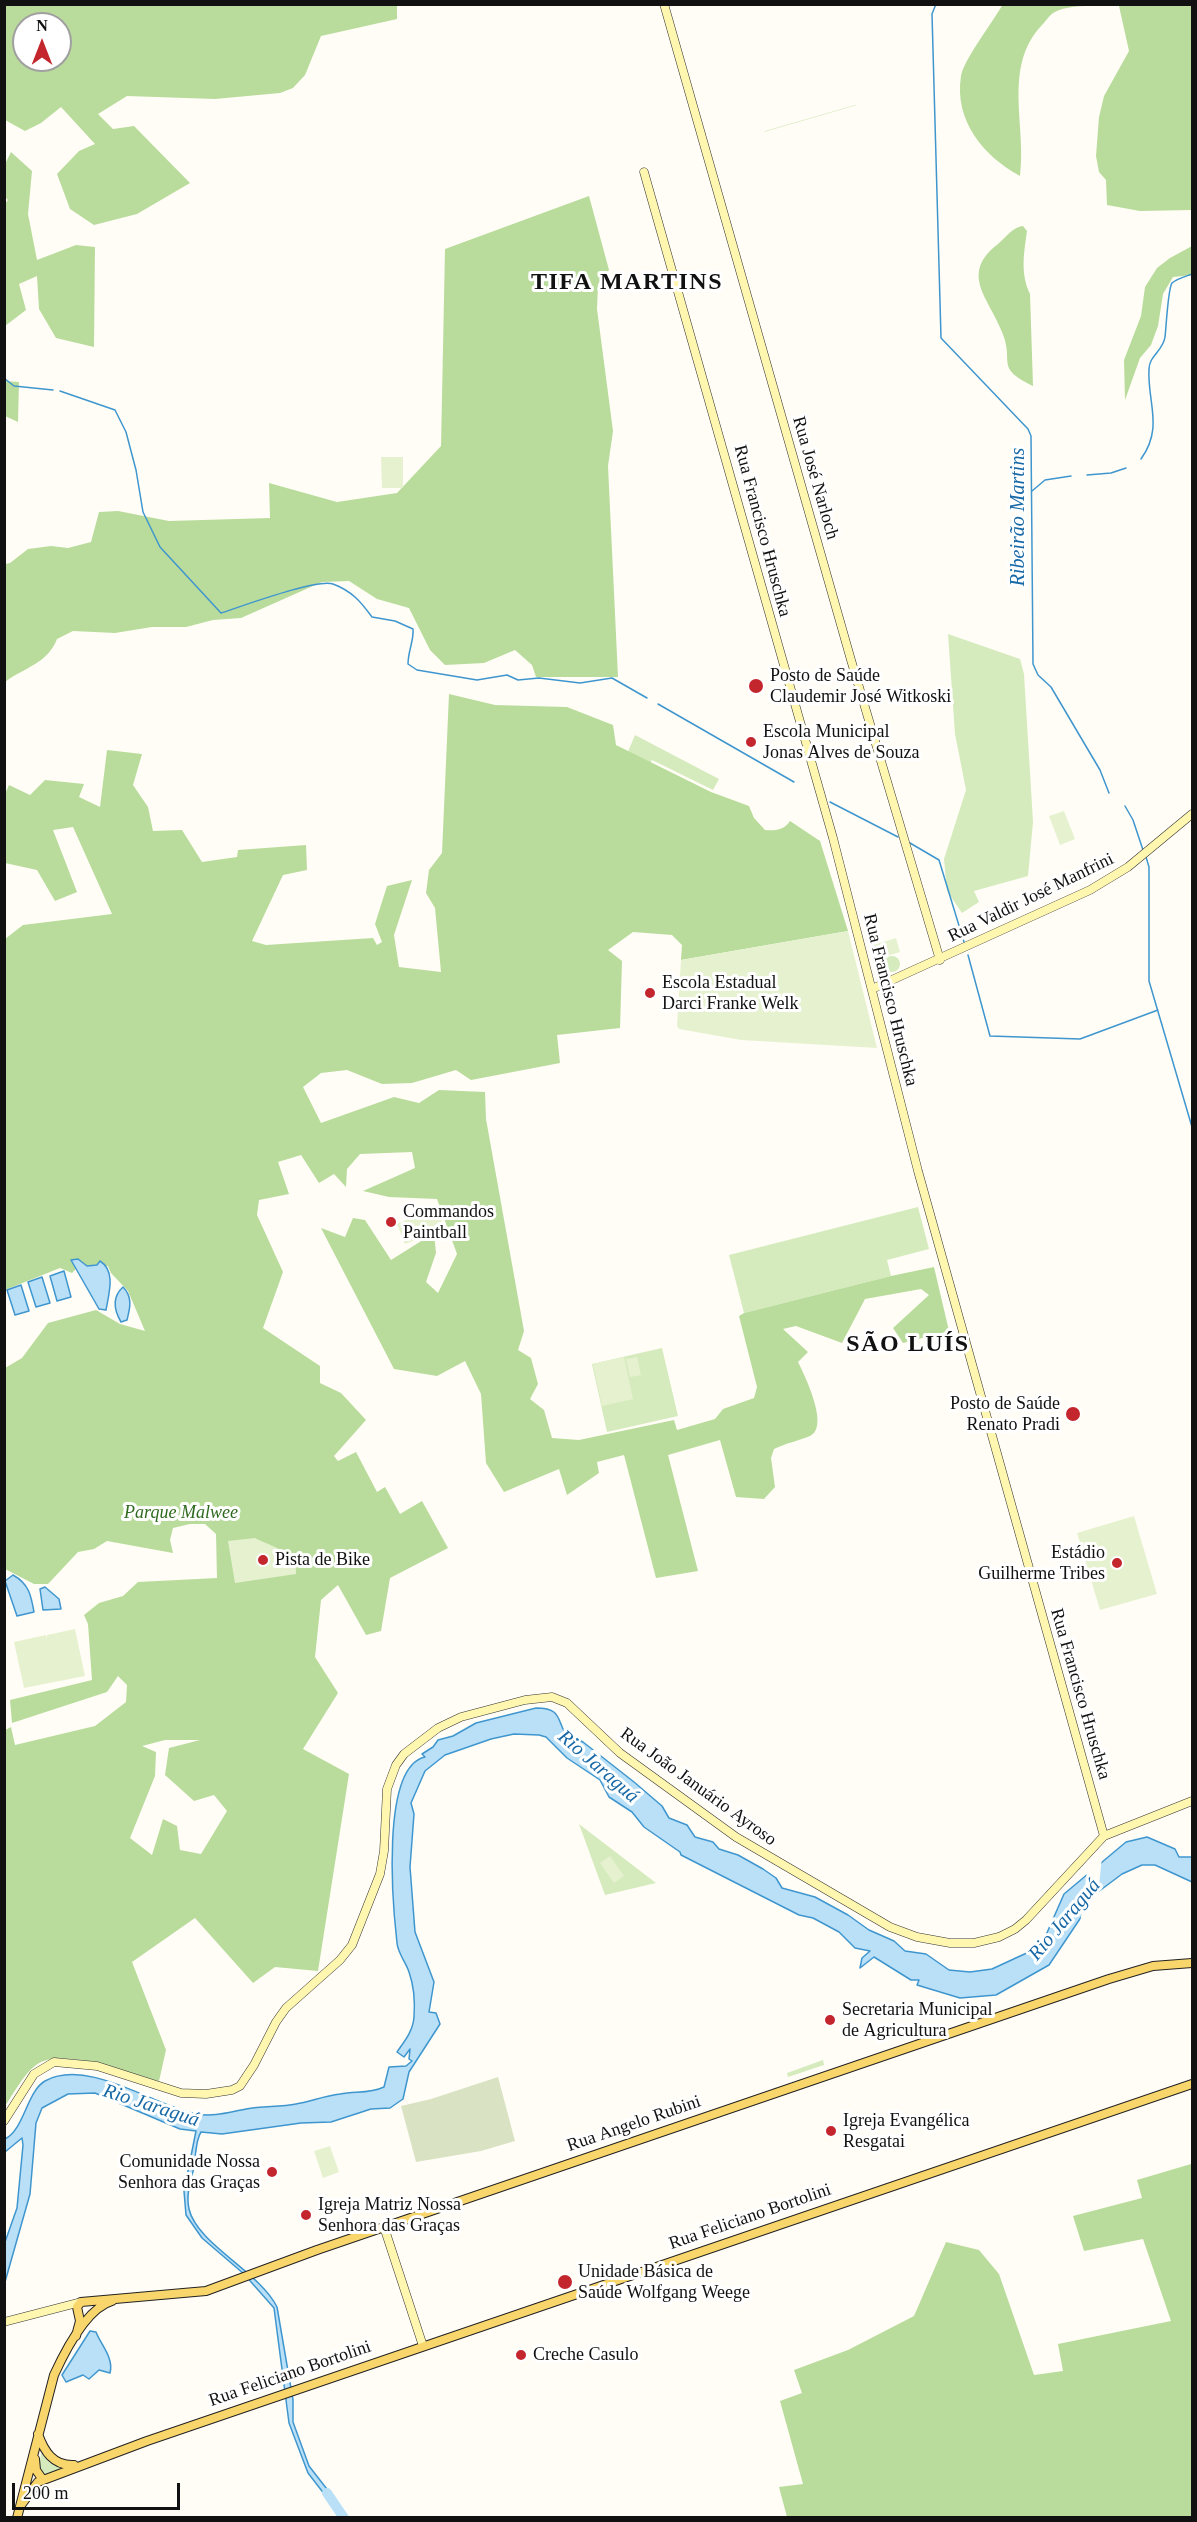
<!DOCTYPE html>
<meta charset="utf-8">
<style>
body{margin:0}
#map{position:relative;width:1197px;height:2522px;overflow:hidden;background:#fffdf5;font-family:"Times New Roman",serif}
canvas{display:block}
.frame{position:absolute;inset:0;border:6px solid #111;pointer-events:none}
.north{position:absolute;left:12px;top:12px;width:60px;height:60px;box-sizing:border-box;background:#fff;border:2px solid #a0a0a0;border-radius:50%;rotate:0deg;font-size:16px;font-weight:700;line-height:24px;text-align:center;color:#111}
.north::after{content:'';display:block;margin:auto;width:21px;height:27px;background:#c4262e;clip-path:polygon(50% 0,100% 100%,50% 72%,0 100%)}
.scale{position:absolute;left:12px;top:2483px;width:168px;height:27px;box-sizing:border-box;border:3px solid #111;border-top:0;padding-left:8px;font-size:18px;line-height:21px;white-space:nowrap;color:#111;-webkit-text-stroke:4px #fff;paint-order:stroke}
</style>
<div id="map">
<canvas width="1197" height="2522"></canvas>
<div class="frame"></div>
<div class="north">N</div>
<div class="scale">200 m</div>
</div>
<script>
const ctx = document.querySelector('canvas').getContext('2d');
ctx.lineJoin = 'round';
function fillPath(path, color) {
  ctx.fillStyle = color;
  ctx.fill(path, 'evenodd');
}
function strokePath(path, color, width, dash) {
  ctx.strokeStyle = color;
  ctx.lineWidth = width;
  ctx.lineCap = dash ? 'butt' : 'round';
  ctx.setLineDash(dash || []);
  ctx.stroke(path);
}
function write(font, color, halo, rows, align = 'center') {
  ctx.font = font + ' "Times New Roman",serif';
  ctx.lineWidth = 6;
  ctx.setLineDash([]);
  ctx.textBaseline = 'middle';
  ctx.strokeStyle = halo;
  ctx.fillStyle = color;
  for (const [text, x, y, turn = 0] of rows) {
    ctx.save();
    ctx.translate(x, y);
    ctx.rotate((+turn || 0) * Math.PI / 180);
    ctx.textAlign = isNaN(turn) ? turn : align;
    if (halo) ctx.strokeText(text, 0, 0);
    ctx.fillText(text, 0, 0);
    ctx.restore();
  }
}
fillPath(new Path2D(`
 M855 105H857L764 132 765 131Z
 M948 634 1020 659 1024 674 1033 822 1028 876 974 891 979 902 962 913 947 891 944 859 966 790 955 734Z
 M635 735 719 779 713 790 652 760 649 765 627 754Z
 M884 964a8 8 0 1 1 16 0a8 8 0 1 1-16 0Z
 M918 1207 929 1249 887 1260 891 1276 744 1313 729 1255Z
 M662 1348 678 1416 607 1432 592 1364Z
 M579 1824 656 1883 605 1895Z
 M823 2060 824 2065 788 2077 787 2073Z
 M41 2453 49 2462 64 2469 45 2475 39 2471Z`), '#d5ebbd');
fillPath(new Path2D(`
 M1003 4 1192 5V210L1140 211 1107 205 1106 180 1099 172 1096 156 1099 117 1104 96 1129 51 1119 6C1103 6 1068 4 1055 12 1050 14 1046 21 1042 25 1002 67 1027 126 1020 176 983 156 954 120 961 76 964 59 993 22 1003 4Z
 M397 5V19L321 36 305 75 293 88 280 93 215 99 127 96 98 114 113 129 134 126 190 183 137 214 94 225 70 209 57 174 79 151 95 144 61 107 41 123 25 131 5 120V5ZM24 24H60V60H24Z
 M11 152 32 171 28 214 37 260 76 245 95 247 94 347 56 338 39 309 37 276 19 284 26 310 5 326 4 205 8 200 5 197V164Z
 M589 196 609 270 598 284 597 309 613 431 608 466 618 677H536L532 665 515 650 484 663 445 665 430 650 409 608 377 599 349 581 322 582 241 618 213 620 186 627H152L115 633 73 631 57 639C47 664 25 667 5 682V564L10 563 28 549 51 546 68 548 91 542 99 512 118 511 169 521 270 518 269 483 337 502 397 493 441 446 445 249Z
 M1023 226 1027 231C1024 253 1020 273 1030 294L1033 386C994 367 1015 363 1002 332 989 298 959 274 998 244 1006 237 1013 227 1023 226Z
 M1192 246V275L1173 277 1163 294 1158 326 1151 345 1140 358 1125 400 1124 360 1141 316 1145 287 1157 268 1170 258Z
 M5 381 19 382 18 422 5 416Z
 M449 694 495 705 567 707 613 725 616 745 711 792 749 806 754 818 765 830C776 831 784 830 790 821L820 841 848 931 681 960 682 945 672 935 633 932 608 950 622 961 620 1028 557 1035 560 1063 471 1080 456 1070 412 1083 382 1084 347 1070 321 1073 303 1087 321 1123 394 1097 419 1103 439 1090 485 1092 486 1119 524 1331 518 1350 531 1358 538 1384 530 1399 544 1410 552 1438 579 1440 674 1420 677 1430 715 1419 723 1409 754 1398 757 1387 739 1316 744 1313 891 1276 934 1267 949 1331 903 1343 893 1328 929 1295 921 1289 865 1299 842 1343 796 1326 783 1329 808 1352 798 1362C805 1376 830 1427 810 1436 798 1441 786 1443 774 1449L771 1458 775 1487 764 1499 736 1497 720 1440 668 1455 698 1571 656 1578 624 1455 597 1462 599 1473 567 1495 559 1469 504 1492 486 1463 481 1394 465 1361 437 1376 394 1369 321 1228 345 1237 353 1218 365 1220 391 1260 434 1233 436 1253 426 1282 438 1293 457 1254 437 1199 389 1197 363 1191 415 1168 412 1152 360 1154 347 1169 346 1187 334 1174 319 1183 301 1155 278 1162 289 1194 259 1200 257 1215 283 1272 263 1328 320 1366V1383L341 1393 366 1420 334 1456 338 1461 356 1452 377 1492 385 1487 400 1514 422 1501 448 1548 390 1578 381 1631 366 1635 338 1585 321 1600 315 1657 338 1693 303 1749 349 1774 318 1971 275 1967 253 1983 195 1918 132 1962 166 2050 159 2081C131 2074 60 2046 36 2065 23 2075 14 2093 5 2106V1730L11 1727 15 1745 95 1726 126 1702 127 1685 118 1676 107 1692 12 1723 10 1700 92 1680 88 1624 84 1615 99 1603 123 1596 138 1582 217 1578 216 1534 205 1524H190L173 1528 170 1540 173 1553 107 1541 94 1549 78 1552 48 1584H34L5 1569V1368L22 1358 48 1323 96 1310 120 1324 145 1331 128 1291 111 1273 108 1266H87L78 1259 72 1260 76 1269 72 1273 60 1268 5 1290V939L23 925 112 914 73 827 53 830 77 892 55 901 37 870 5 863V794L9 785 30 795 45 780 84 784 79 797 100 807 107 750 142 754 133 785 148 807 153 831 182 830 202 862 237 857 238 850 306 845 307 870 283 875 252 941 266 945 373 938 377 945 382 942 375 924 387 886 412 880 394 935 399 967 441 972 435 908 426 893 429 870 442 853ZM165 1740H200L169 1748 165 1775 194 1801 214 1795 227 1811 201 1854 180 1850 177 1826 163 1819 152 1855 130 1838 155 1776 156 1752 142 1746Z
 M1191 2164 1192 2517H787L779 2487 803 2484 780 2401 802 2393 794 2370 848 2350 914 2316 946 2242 979 2250 999 2274 1034 2375 1063 2371 1058 2344 1171 2321 1143 2239 1084 2251 1073 2216 1142 2198 1137 2180Z`), '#b9dc9c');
fillPath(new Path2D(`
 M498 2077 515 2141 481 2151 416 2162 401 2106 431 2099Z`), '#d9e3c4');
fillPath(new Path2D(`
 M381 457H403V488H382Z
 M1064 811 1075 839 1060 845 1049 816Z
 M848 931 877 1048 741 1040 679 1029 677 1026 681 960Z
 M896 938 900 952 874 960 870 946Z
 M436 1207 444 1228 405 1244 397 1224Z
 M624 1357 633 1399 602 1406 593 1364Z
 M637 1357 641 1375 630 1377 626 1359Z
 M1134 1516 1157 1594 1100 1610 1077 1533Z
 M255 1538C272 1547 298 1552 296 1574L235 1583 228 1541Z
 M75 1629 85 1676 24 1688 14 1642 46 1635 47 1639V1635Z
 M610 1856 624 1876 614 1883 600 1863Z
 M330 2146 339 2172 323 2178 314 2151Z`), '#e6f2cf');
const water = new Path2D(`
 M78 1259 87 1266 97 1265 100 1261C116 1271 109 1293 106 1310L99 1309 71 1260Z
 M64 1271 71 1297 57 1301 50 1276Z
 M42 1277 50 1303 36 1307 28 1282Z
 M21 1285 29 1311 15 1315 7 1290Z
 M123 1287C133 1297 130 1308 127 1320L121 1322C114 1310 112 1297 123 1287Z
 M13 1575C29 1584 31 1595 34 1612L17 1616 5 1581Z
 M45 1587 59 1599 61 1609 43 1610 40 1589Z
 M536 1708C561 1708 557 1719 565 1733L583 1742 634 1782 662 1806 669 1818 687 1825 695 1837 713 1842 719 1849 738 1855 763 1869 776 1878 782 1888 815 1897 848 1915 869 1930 894 1941 905 1951 926 1954 949 1970 970 1972 992 1969 1031 1951 1046 1935 1064 1894 1126 1842 1147 1837 1175 1849 1179 1857H1192V1882L1155 1865H1142L1122 1874 1098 1892 1049 1965 996 1995 960 1998 917 1985 919 1980H911L874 1957 860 1968 862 1958 870 1951 855 1948 839 1932 813 1918 799 1915 681 1855 680 1852 644 1827 632 1812 609 1797 600 1780 567 1758 546 1737 539 1735 514 1734 491 1739 445 1755 425 1771 411 1803 414 1814 410 1867 415 1932 434 1982 429 2012 436 2013 440 2024 409 2072 403 2099 390 2108 371 2109 331 2122 301 2123 222 2134 201 2132C195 2141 196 2157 194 2168 190 2182 186 2195 189 2209 197 2244 260 2272 277 2307L293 2400V2422L309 2466 337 2502 332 2504 308 2473 289 2423 274 2308 244 2274 202 2238 186 2215 184 2191 196 2131 180 2129 95 2093 68 2094 42 2108 36 2123 30 2194 5 2282V2242L17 2208 23 2145 22 2138 5 2152V2139C24 2130 27 2091 45 2081 88 2057 156 2107 197 2114 214 2117 229 2112 246 2109 263 2106 280 2107 296 2104 311 2101 325 2096 340 2094 356 2091 369 2094 384 2087L389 2067 406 2066 412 2061 409 2059 410 2049 404 2057 397 2052C403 2043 413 2032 414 2017 415 2003 414 1986 409 1972 406 1962 398 1954 397 1943 393 1908 380 1767 425 1757L422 1754 433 1747 438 1740 453 1736 476 1723Z
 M90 2331 96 2332C101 2345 114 2358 110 2373L99 2370 89 2379 83 2375 66 2382 62 2375Z`);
fillPath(water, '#b9e0f7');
strokePath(water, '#3f96cf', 1.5);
fillPath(new Path2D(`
 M1102 1856 1098 1896 1080 1924 1087 1871Z`), '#fffdf5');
strokePath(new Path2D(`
 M936 4 932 14 941 338 1028 429 1031 436 1033 664 1038 675 1051 687 1100 770 1109 793
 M4 378 14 386 53 390
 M60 391 115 410 126 432 136 470 143 512 160 547 221 613C240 607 318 578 333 584 352 591 361 602 372 617L395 621 413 629C414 641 408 651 408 664L417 670 477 680 507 675 518 680 539 678 580 683 612 678 647 698
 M1141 459C1164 427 1147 402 1149 369 1149 356 1163 351 1165 337 1166 330 1168 288 1172 283 1176 279 1187 276 1192 274
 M1087 475 1111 473 1126 468
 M1032 491 1045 480 1071 476
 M658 704 794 782
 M830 802 898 837
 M1125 806 1133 820 1143 850
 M910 843 939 860 964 942
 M1146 857 1149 867V981L1192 1127
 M968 955 990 1036 1080 1039 1158 1010`), '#3f96cf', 1.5);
strokePath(new Path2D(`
 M327 2493 344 2518`), '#b9e0f7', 10);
const secondary = new Path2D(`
 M664 4 851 660 940 960
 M644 172 833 838 918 1171 1104 1836
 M872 989 1090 890 1128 867 1192 814
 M4 2121 34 2074 54 2062 97 2066 181 2093 206 2094 232 2090 240 2086 254 2065 276 2022 286 2008 340 1960 352 1945 380 1874 384 1851 387 1789 396 1765 404 1754 438 1728 461 1717 525 1700 552 1697 567 1703 620 1753 736 1837 890 1927 917 1937 950 1943H974L999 1937 1015 1929 1026 1920 1104 1836 1192 1801
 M384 2227 423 2346
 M4 2322 81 2302`);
const primary = new Path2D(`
 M76 2336 80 2321 77 2307 81 2302 206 2291 317 2250 1109 1979 1153 1966 1192 1963
 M38 2434C44 2451 53 2466 74 2465
 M35 2459 36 2470 43 2480
 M21 2505 38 2482 147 2441 1192 2084
 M17 2518 54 2375C65 2351 87 2308 112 2301`);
strokePath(secondary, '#333', 9);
strokePath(primary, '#222', 10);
strokePath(secondary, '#fff6b0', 8);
strokePath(primary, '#f9d66b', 8);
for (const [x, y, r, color] of [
 [756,686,8,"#c4262e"],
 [751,742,6,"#c4262e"],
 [650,993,6,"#c4262e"],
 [391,1222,6,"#c4262e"],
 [1073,1414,8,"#c4262e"],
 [263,1560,6,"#c4262e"],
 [1117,1563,6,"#c4262e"],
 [830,2020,6,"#c4262e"],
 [831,2131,6,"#c4262e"],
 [272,2172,6,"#c4262e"],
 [306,2215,6,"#c4262e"],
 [565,2282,8,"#c4262e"],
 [521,2355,6,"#c4262e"]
]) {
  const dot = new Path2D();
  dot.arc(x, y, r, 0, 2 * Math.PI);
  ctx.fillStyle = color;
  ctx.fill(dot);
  strokePath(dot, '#fff', 2);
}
write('18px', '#111', '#fff', [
 ["Rua José Narloch",815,478,74],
 ["Rua Francisco Hruschka",762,531,75],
 ["Rua Valdir José Manfrini",1031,898,-26],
 ["Rua Francisco Hruschka",890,1000,76],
 ["Rua Francisco Hruschka",1080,1694,74],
 ["Rua João Januário Ayroso",698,1787,36],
 ["Rua Angelo Rubini",634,2124,-19],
 ["Rua Feliciano Bortolini",750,2217,-19],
 ["Rua Feliciano Bortolini",290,2374,-19]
]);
write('18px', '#111', '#fff', [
 ["Posto de Saúde",770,676],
 ["Claudemir José Witkoski",770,697],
 ["Escola Municipal",763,732],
 ["Jonas Alves de Souza",763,753],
 ["Escola Estadual",662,983],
 ["Darci Franke Welk",662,1004],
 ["Commandos",403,1212],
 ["Paintball",403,1233],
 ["Posto de Saúde",1060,1404,"right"],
 ["Renato Pradi",1060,1425,"right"],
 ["Estádio",1105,1553,"right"],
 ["Guilherme Tribes",1105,1574,"right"],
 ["Pista de Bike",275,1560],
 ["Secretaria Municipal",842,2010],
 ["de Agricultura",842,2031],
 ["Igreja Evangélica",843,2121],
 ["Resgatai",843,2142],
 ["Comunidade Nossa",260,2162,"right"],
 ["Senhora das Graças",260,2183,"right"],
 ["Igreja Matriz Nossa",318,2205],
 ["Senhora das Graças",318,2226],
 ["Unidade Básica de",578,2272],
 ["Saúde Wolfgang Weege",578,2293],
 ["Creche Casulo",533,2355]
], 'left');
write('italic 18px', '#2f6b1f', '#fff', [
 ["Parque Malwee",181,1513]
]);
write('italic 20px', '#1768a6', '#fff', [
 ["Ribeirão Martins",1019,517,-90],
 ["Rio Jaraguá",598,1767,41],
 ["Rio Jaraguá",1065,1920,-50],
 ["Rio Jaraguá",151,2106,18]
]);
ctx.letterSpacing = '1.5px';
write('bold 24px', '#111', '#fff', [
 ["TIFA MARTINS",627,283],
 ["SÃO LUÍS",908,1345]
]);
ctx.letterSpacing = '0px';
</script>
